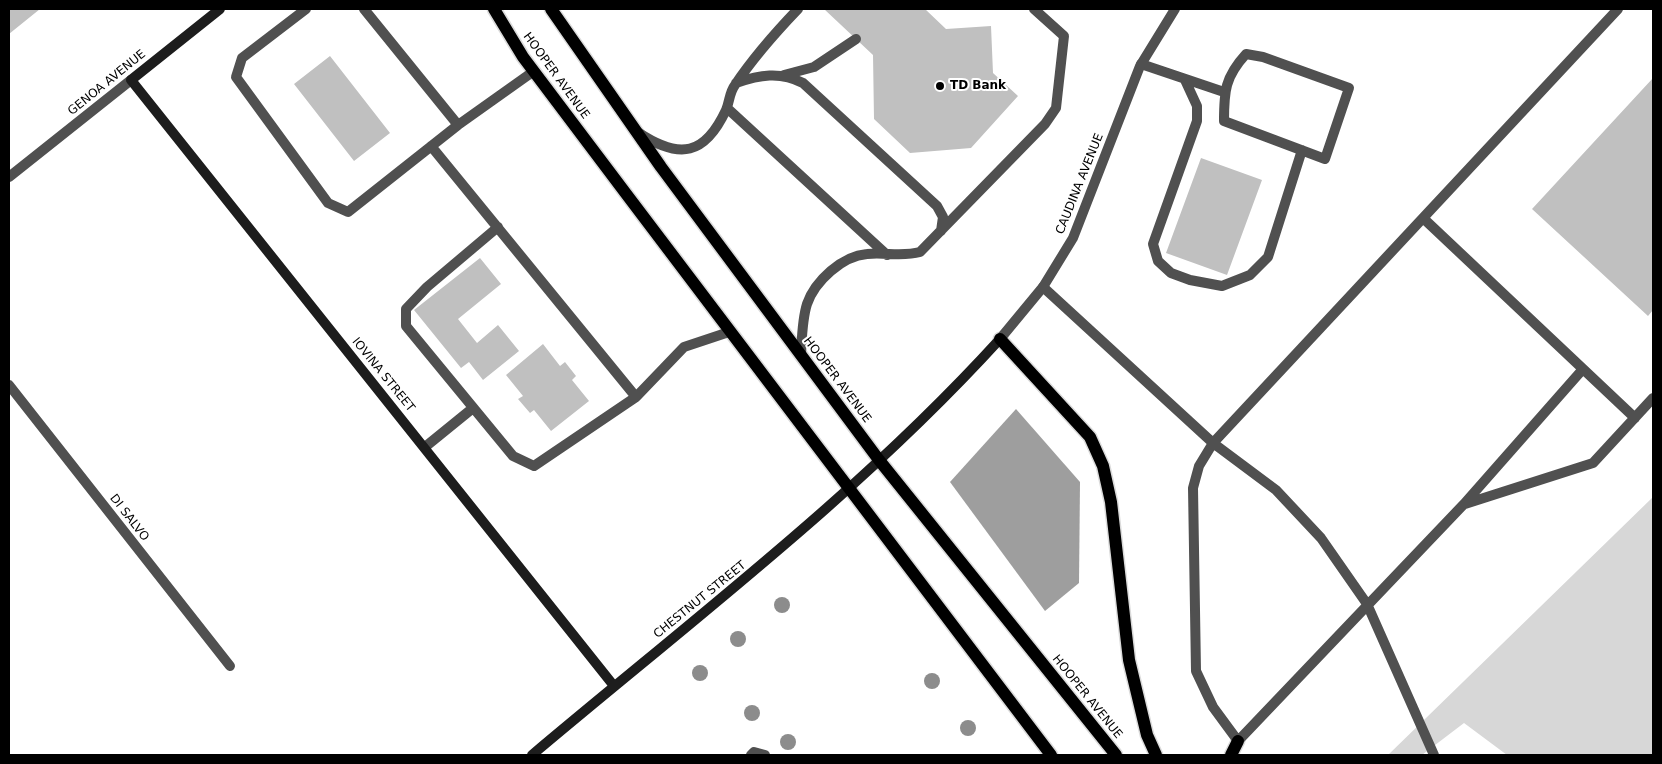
<!DOCTYPE html>
<style>
body{margin:0}
#map{position:relative;width:1662px;height:764px;overflow:hidden;background:#fff;font-family:"DejaVu Sans",sans-serif}
canvas{display:block}
.frame{position:absolute;inset:0;border:10px solid #000;pointer-events:none}
</style>
<div id="map">
<canvas width="1662" height="764"></canvas>
<div class="frame"></div>
</div>
<script>
const ctx = document.querySelector('canvas').getContext('2d');
ctx.lineJoin = 'round';
function fillPath(path, color) {
  ctx.fillStyle = color;
  ctx.fill(path, 'evenodd');
}
function strokePath(path, color, width, dash) {
  ctx.strokeStyle = color;
  ctx.lineWidth = width;
  ctx.lineCap = dash ? 'butt' : 'round';
  ctx.setLineDash(dash || []);
  ctx.stroke(path);
}
function write(font, color, halo, rows, align = 'center') {
  ctx.font = font + ' "DejaVu Sans",sans-serif';
  ctx.lineWidth = 4;
  ctx.setLineDash([]);
  ctx.textBaseline = 'middle';
  ctx.strokeStyle = halo;
  ctx.fillStyle = color;
  for (const [text, x, y, turn = 0] of rows) {
    ctx.save();
    ctx.translate(x, y);
    ctx.rotate((+turn || 0) * Math.PI / 180);
    ctx.textAlign = isNaN(turn) ? turn : align;
    if (halo) ctx.strokeText(text, 0, 0);
    ctx.fillText(text, 0, 0);
    ctx.restore();
  }
}
fillPath(new Path2D(`
 M1653 497V755H1507L1464 723 1422 755H1388Z`), '#d7d7d7');
fillPath(new Path2D(`
 M1016 409 1080 482 1079 583 1045 611 950 482Z`), '#9e9e9e');
fillPath(new Path2D(`
 M9 9H40L9 34Z
 M824 9H925L946 29 991 26 993 73 1018 96 971 148 910 153 874 119 873 55Z
 M330 56 390 133 354 161 294 84Z
 M1653 78V310L1648 316 1532 209Z
 M1201 158 1262 180 1227 275 1166 253Z
 M480 258 501 284 458 319 477 343 498 325 519 351 483 380 469 362 461 368 414 310Z
 M543 344 560 366 565 362 576 376 572 380 589 401 551 431 534 410 530 413 518 399 523 396 506 375Z`), '#c0c0c0');
const primary = new Path2D(`
 M494 9 523 57 624 191 1051 755
 M551 9 661 167 879 460 1116 755
 M1000 339 1090 437 1103 466 1111 502 1129 660 1147 735 1156 755
 M1231 755 1238 741`);
strokePath(primary, '#dbdbdb', 15);
strokePath(new Path2D(`
 M306 9 242 58 236 77 328 203 348 212 458 125 534 71
 M364 9 458 125
 M1246 54 1263 57 1349 88 1325 159 1224 121C1224 91 1225 77 1246 54Z
 M1141 64 1224 92
 M784 75 814 67 856 39
 M1185 80 1197 106V121L1153 244 1158 261 1171 273 1190 280 1222 286 1250 275 1268 257 1302 150
 M736 83C759 75 780 71 803 83L937 206 943 217 941 231
 M727 108 887 255
 M639 133C680 160 705 155 726 110 730 101 729 93 735 85 753 58 775 33 798 9
 M431 146 636 397
 M1423 218 1635 418
 M498 227 427 287 406 309V326L513 456 534 466 636 397 684 347 729 332
 M1043 287 1213 443 1276 490 1321 538 1367 604 1434 755
 M801 354C802 338 802 320 807 304 815 281 842 256 867 254 885 252 902 257 920 252L1045 124 1056 108 1064 36 1034 9
 M1583 369 1464 504 1238 741 1213 707 1196 671 1193 488 1199 466 1213 443 1618 9
 M425 447 473 408
 M1465 504 1593 463 1653 398
 M751 755 754 752 765 755`), '#505050', 10);
strokePath(new Path2D(`
 M9 177 131 80
 M1000 339 1043 287 1073 238 1140 66 1175 9
 M9 385 230 666`), '#505050', 10);
strokePath(new Path2D(`
 M220 9 131 80 614 686
 M532 755C692 620 859 494 1000 339`), '#1d1d1d', 10);
strokePath(primary, '#000', 12);
ctx.fillStyle = '#8c8c8c';
for (const [x, y] of [
 [782,605],
 [738,639],
 [700,673],
 [932,681],
 [752,713],
 [968,728],
 [788,742]
]) {
  ctx.beginPath();
  ctx.arc(x, y, 8, 0, 2 * Math.PI);
  ctx.fill();
}
for (const [x, y, r, color] of [
 [940,86,5,"#000"]
]) {
  const dot = new Path2D();
  dot.arc(x, y, r, 0, 2 * Math.PI);
  ctx.fillStyle = color;
  ctx.fill(dot);
  strokePath(dot, '#fff', 2);
}
write('12px', '#000', '#fff', [
 ["HOOPER AVENUE",556,76,54],
 ["GENOA AVENUE",107,83,-39],
 ["CAUDINA AVENUE",1080,184,-68],
 ["IOVINA STREET",383,375,51],
 ["HOOPER AVENUE",837,380,53],
 ["DI SALVO",129,518,52],
 ["CHESTNUT STREET",700,600,-39],
 ["HOOPER AVENUE",1087,697,51]
]);
write('bold 12px', '#000', '#fff', [
 ["TD Bank",950,86]
], 'left');
</script>
